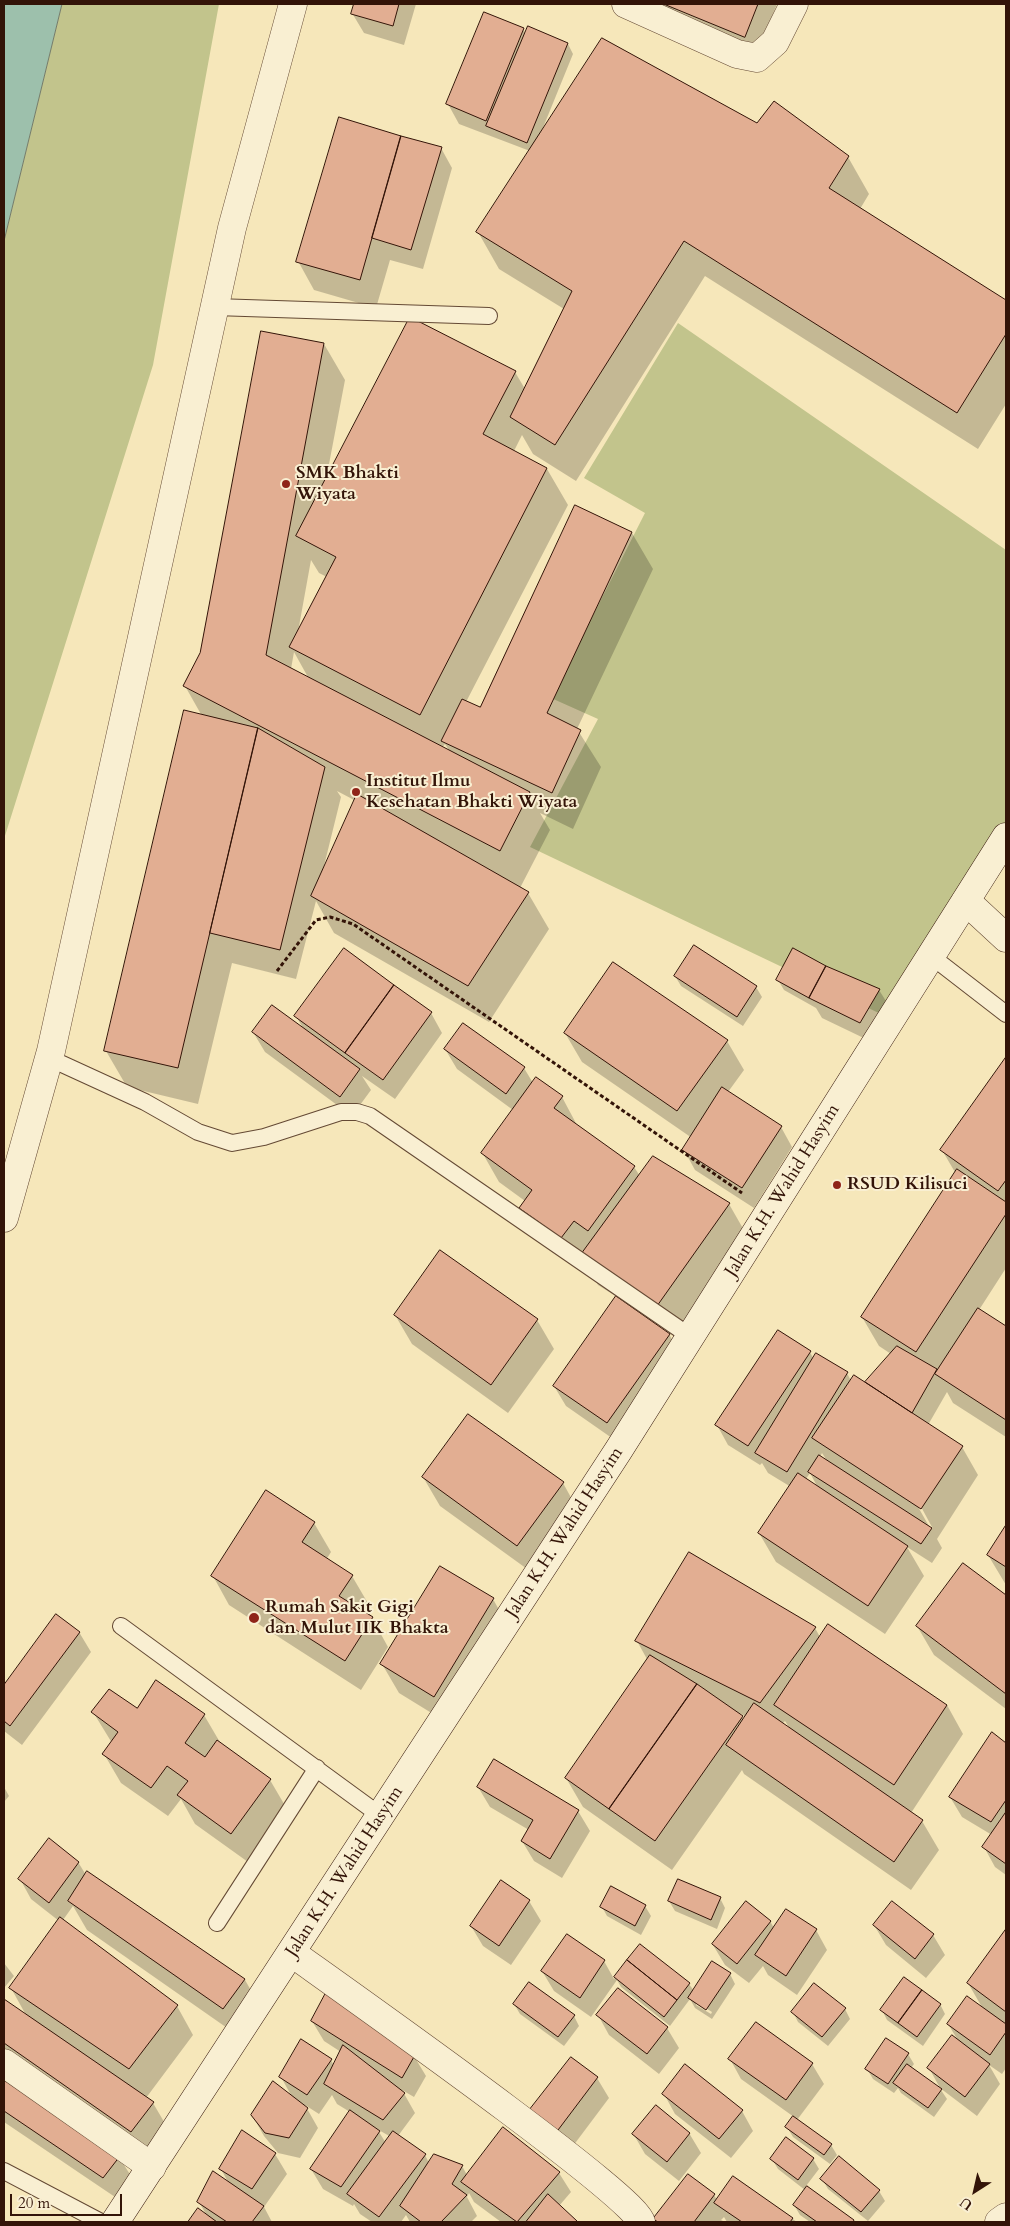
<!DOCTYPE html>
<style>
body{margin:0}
#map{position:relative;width:1010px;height:2226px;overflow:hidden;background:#f6e7ba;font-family:Cardo,serif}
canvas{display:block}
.frame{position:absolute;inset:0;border:5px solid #331408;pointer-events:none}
.north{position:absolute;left:950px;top:2166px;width:50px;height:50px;-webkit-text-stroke:4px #f9efd2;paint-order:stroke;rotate:215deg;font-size:14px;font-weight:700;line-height:20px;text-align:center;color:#331408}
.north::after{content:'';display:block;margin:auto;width:18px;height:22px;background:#331408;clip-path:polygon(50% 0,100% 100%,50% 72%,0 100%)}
.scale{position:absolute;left:10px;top:2194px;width:112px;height:22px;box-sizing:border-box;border:2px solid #331408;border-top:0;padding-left:6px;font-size:15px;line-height:18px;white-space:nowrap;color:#331408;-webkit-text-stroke:4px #f9efd2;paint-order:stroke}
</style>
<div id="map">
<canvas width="1010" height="2226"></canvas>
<div class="frame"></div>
<div class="north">U</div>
<div class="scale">20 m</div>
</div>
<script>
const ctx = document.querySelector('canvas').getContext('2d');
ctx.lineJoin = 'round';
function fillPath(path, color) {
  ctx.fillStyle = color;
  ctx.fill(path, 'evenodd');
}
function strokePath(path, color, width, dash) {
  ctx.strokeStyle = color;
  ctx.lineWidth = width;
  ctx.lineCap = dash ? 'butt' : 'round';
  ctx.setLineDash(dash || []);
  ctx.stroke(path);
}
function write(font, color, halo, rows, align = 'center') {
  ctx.font = font + ' Cardo,serif';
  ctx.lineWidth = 4;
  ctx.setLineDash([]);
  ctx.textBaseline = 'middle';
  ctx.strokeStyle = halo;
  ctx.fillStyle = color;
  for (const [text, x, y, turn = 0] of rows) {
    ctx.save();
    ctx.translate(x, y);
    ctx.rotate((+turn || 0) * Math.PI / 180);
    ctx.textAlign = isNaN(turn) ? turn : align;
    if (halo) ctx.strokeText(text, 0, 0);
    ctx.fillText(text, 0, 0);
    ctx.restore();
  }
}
fillPath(new Path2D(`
 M62 4H219L153 365 4 839V241Z
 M678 323 1006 550V838L885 1016 530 847 598 719 551 698 645 513 584 478Z`), '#c2c48c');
const water = new Path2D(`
 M4 4H62L4 241Z`);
fillPath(water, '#9dc0ac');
strokePath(water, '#737b6a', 1);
fillPath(new Path2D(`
 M355 4H416L404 45 364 33 352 13Z
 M644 4H777L756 56Z
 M529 28 568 44 573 54 540 135 757 125 848 157 869 194 860 209 1006 301V404L978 449 705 276 576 481 533 454 522 435 514 451 547 469 568 505 466 702 480 709 632 533 653 569 577 729 601 767 573 829 540 813 550 830 520 888 528 893 549 929 489 1022 334 933 316 901 296 979 232 963 198 1104 127 1087 106 1051 202 716 185 686 202 654 324 344 345 380 326 480 515 372 525 389 564 309 499 269 478 232 530 151 459 124 448 104 523 29 526 34ZM311 560 319 573 327 577 298 632ZM294 652 309 679 291 669ZM445 744 450 752 442 748ZM337 791 356 801 323 870 341 797Z
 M339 118 441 148 452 168 423 269 390 260 376 308 314 290 298 261Z
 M825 967 879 990 891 1009 872 1042 822 1018 816 1008 784 990 778 980Z
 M675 976 756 987 762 997 743 1026 681 986Z
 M431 1013 442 1033 395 1099 362 1076 371 1090 352 1116 265 1052 253 1032 304 1030 296 1016Z
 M463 1025 524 1068 533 1083 562 1097 578 1127 634 1167 640 1176 729 1204 745 1232 674 1334 649 1318 648 1320 669 1334 680 1354 619 1443 566 1406 554 1386 617 1297 598 1285 583 1259 537 1237 520 1208 525 1201 499 1182 483 1154 513 1110 457 1069 445 1049Z
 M565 1033 727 1041 744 1070 728 1092 781 1127 792 1147 754 1208 695 1170 684 1150 692 1138 582 1062Z
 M1006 1059V1268L979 1310 1006 1328V1437L953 1403 947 1392 928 1425 962 1447 978 1475 937 1539 942 1548 932 1563 907 1547 924 1576 885 1634 776 1562 759 1533 791 1487 768 1473 762 1463 760 1465 728 1445 717 1425 810 1352 814 1360 847 1373 851 1381 869 1386 867 1382 891 1354 879 1346 862 1317 956 1174 942 1150ZM822 1453 827 1461 820 1457ZM810 1473 818 1488 806 1479ZM919 1503 933 1529 930 1528 917 1505Z
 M395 1315 537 1320 554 1349 508 1413 412 1344Z
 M423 1477 563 1483 579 1512 534 1574 440 1506Z
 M266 1492 314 1523 331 1552 326 1560 352 1576 369 1605 363 1613 372 1618 388 1647 361 1690 229 1605 213 1576Z
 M1006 1528V1585L988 1555Z
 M964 1564 1006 1596V1709L934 1655 917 1626Z
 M493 1599 509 1628 451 1725 399 1693 382 1664Z
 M56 1616 79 1632 91 1652 22 1745 4 1731V1688Z
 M815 1628 820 1637 947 1705 963 1734 911 1813 922 1821 939 1850 911 1890 744 1774 742 1770 672 1870 583 1807 566 1778 648 1661 637 1641ZM740 1713 746 1717 744 1720ZM785 1721 790 1729 782 1724Z
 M137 1710 204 1715 221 1744 270 1780 287 1809 248 1862 195 1824 181 1799 168 1816 121 1783 104 1754 112 1743 93 1712Z
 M992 1734 1006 1744V1875L995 1867 984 1847 992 1835 962 1817 950 1797Z
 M4 1787 9 1796 4 1802Z
 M478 1787 578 1811 590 1831 562 1878 534 1861 522 1841 529 1830 490 1807Z
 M78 1862 86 1875 245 1980 261 2008 240 2037 87 1930 73 1906 63 1920 177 2006 193 2035 146 2098 153 2103 170 2132 148 2160 4 2059V2001L27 2017 11 1988 59 1921 31 1899 20 1879Z
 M501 1882 529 1901 541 1921 511 1965 483 1946 471 1926Z
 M720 1898 725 1908 717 1929 675 1911 669 1901Z
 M645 1906 651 1916 641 1935 607 1916 602 1907Z
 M770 1921 774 1928 816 1930 827 1950 797 1995 768 1975 763 1966 749 1983 725 1965 713 1945Z
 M874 1925 933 1935 945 1955 926 1978 886 1945Z
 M1006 1931V2068L1002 2074 989 2065 1000 2084 977 2116 940 2088 929 2068 959 2042 948 2024 983 2009 968 1983Z
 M567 1936 604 1961 614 1979 640 1946 689 1984 694 1991 730 1974 735 1984 712 2019 695 2008 690 1999 670 2026 621 1987 617 1980 591 2017 554 1991 542 1971ZM696 2002 712 2012 711 2014 696 2005Z
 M4 1963 14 1976 4 1988Z
 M618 1990 667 2028 679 2048 659 2074 609 2035 598 2015Z
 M514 2004 574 2016 579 2026 564 2046 520 2014Z
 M940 2004 945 2014 923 2046 887 2020 882 2010Z
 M845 2009 850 2019 828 2046 798 2022 793 2012Z
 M312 2021 414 2056 426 2076 414 2097 402 2090 415 2113 398 2136 425 2155 429 2163 462 2166 467 2175 559 2173 571 2192 559 2206 576 2222H501L474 2202 469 2193 467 2197 477 2216 471 2222H410L406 2215 401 2222H372L360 2214 354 2204 353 2206 323 2189 311 2169 350 2112 337 2104 332 2095 319 2114 305 2105 318 2128 300 2158 278 2153 264 2136 252 2115 292 2097 281 2077 331 2060 334 2066 341 2052 324 2041ZM377 2129 391 2137 386 2143Z
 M756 2023 812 2064 824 2084 797 2120 831 2145 837 2155 830 2164 793 2137 787 2127 794 2117 741 2079 730 2059Z
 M908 2054 914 2064 911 2068 941 2090 947 2099 934 2117 901 2093 898 2088 894 2093 873 2079 867 2069Z
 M571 2058 597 2078 609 2098 564 2158 537 2137Z
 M4 2081 119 2157 131 2176 115 2197 4 2122Z
 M664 2094 742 2111 753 2131 731 2158 675 2114Z
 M689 2133 701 2153 679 2181 645 2154 634 2135Z
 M787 2139 813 2159 819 2169 806 2186 854 2222H810L800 2215 794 2205 805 2190 778 2169 772 2159Z
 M275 2154 287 2174 264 2207 272 2222H190L198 2210 207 2216 199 2202 229 2184 221 2169Z
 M733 2178 797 2222H727L724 2217 721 2220 725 2222H657L655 2219 714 2195 717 2200Z
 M822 2179 879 2191 885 2201 868 2221 828 2189Z`), '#0003');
const building = new Path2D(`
 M354 4H399L393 26 351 14Z
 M664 4H758L745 37Z
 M484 12 524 28 486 121 446 104Z
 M528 26 568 43 527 143 486 126Z
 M602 38 757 123 774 101 849 156 829 188 1006 300V334L957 413 684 241 555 445 510 417 572 291 476 232Z
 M339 117 401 136 360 280 296 262Z
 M401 136 442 147 411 250 372 238Z
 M410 317 516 371 483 434 547 468 420 715 289 647 336 557 296 536Z
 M261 331 324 343 266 655 530 792 500 851 183 686 200 653Z
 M575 505 632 532 547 713 581 730 552 793 441 741 462 699 480 707Z
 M184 710 258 728 178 1068 104 1051Z
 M258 728 325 767 280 950 210 933Z
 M357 794 529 892 468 986 311 896Z
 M694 945 757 986 737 1017 674 976Z
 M344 948 394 985 345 1053 294 1016Z
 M793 948 826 966 809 998 776 980Z
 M613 962 728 1040 677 1111 564 1033Z
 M826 966 880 989 860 1023 809 998Z
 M394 985 432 1012 383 1080 345 1053Z
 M272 1005 360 1069 340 1097 252 1032Z
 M463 1023 525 1067 506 1094 444 1049Z
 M1006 1057V1180L998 1191 940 1150Z
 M536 1077 563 1096 554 1108 635 1166 588 1231 574 1221 561 1238 519 1208 532 1190 481 1153Z
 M722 1087 782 1126 742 1188 682 1150Z
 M653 1156 730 1203 657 1306 580 1256Z
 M957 1169 1006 1202V1214L916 1352 861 1317Z
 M440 1250 538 1319 491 1385 394 1315Z
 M616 1296 670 1334 607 1423 553 1386Z
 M978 1308 1006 1326V1420L935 1374Z
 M778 1330 811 1351 748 1446 715 1425Z
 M897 1346 937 1369 912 1413 865 1382Z
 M816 1353 848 1372 787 1472 755 1453Z
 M854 1375 963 1446 921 1509 812 1438Z
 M468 1414 564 1482 517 1546 422 1477Z
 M819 1455 932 1528 921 1544 808 1472Z
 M798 1473 908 1546 868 1606 758 1533Z
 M266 1490 315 1522 302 1542 353 1575 339 1596 373 1617 345 1661 211 1576Z
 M1006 1525V1567L987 1555Z
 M689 1552 816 1627 760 1703 635 1641Z
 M963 1563 1006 1595V1694L916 1626Z
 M440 1566 494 1598 434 1697 380 1664Z
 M56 1614 80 1632 10 1726 4 1721V1685Z
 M828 1624 947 1705 894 1785 774 1705Z
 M650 1655 697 1684 609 1809 565 1778Z
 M156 1680 205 1714 185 1743 205 1757 217 1740 271 1779 231 1834 177 1795 188 1781 167 1766 151 1788 102 1754 118 1732 91 1712 109 1689 137 1708Z
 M697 1684 743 1716 655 1841 609 1809Z
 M754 1703 923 1820 894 1862 726 1745Z
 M992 1732 1006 1743V1800L991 1822 949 1797Z
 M494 1759 579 1810 550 1859 521 1841 533 1820 477 1787Z
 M1006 1812V1864L982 1847Z
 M49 1838 79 1862 49 1903 18 1879Z
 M87 1871 245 1979 223 2009 68 1901Z
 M678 1879 721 1897 711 1920 668 1901Z
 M501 1880 530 1900 499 1946 470 1926Z
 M611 1886 646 1905 635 1926 600 1907Z
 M746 1901 771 1921 737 1964 712 1944Z
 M892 1901 934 1934 915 1959 873 1925Z
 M786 1909 817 1929 786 1976 755 1955Z
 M60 1917 178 2005 129 2069 9 1988Z
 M1006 1929V2012L967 1983Z
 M567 1934 605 1960 580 1998 541 1971Z
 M640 1944 690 1983 677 2000 627 1960Z
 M627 1960 677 2000 664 2017 614 1977Z
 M712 1961 731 1973 706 2010 688 1998Z
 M904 1977 922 1990 898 2023 880 2010Z
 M529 1982 575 2015 558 2037 513 2004Z
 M814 1983 846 2008 822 2037 791 2012Z
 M618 1988 668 2027 647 2054 596 2015Z
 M328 1989 415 2055 402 2078 311 2021Z
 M922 1990 941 2004 917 2037 898 2023Z
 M967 1996 1006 2024V2032L990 2055 947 2024Z
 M4 1999 154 2102 131 2132 4 2043Z
 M756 2022 813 2063 786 2100 728 2059Z
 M952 2035 990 2064 965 2097 927 2068Z
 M886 2038 909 2053 888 2084 865 2069Z
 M301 2039 332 2059 307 2095 279 2077Z
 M343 2045 405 2093 383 2120 324 2084Z
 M571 2057 598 2077 552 2138 524 2117Z
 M685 2064 743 2110 719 2139 662 2094Z
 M907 2064 942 2089 928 2108 893 2083Z
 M4 2080 120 2156 103 2178 4 2111Z
 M273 2081 308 2108 289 2138 265 2133 251 2115Z
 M656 2105 690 2133 667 2162 632 2134Z
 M350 2110 380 2131 341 2187 310 2169Z
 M793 2116 832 2144 824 2155 785 2127Z
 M503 2127 560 2172 517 2222 461 2182Z
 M242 2130 276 2153 252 2189 219 2169Z
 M393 2131 426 2154 379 2217 347 2194Z
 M786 2137 814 2158 798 2180 770 2159Z
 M434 2154 463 2165 452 2184 467 2195 441 2222H421L400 2206Z
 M839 2156 880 2190 861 2212 820 2179Z
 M213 2171 264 2206 252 2222H227L197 2202Z
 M688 2174 715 2194 694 2222H658L653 2219Z
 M733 2176 793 2218 790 2222H742L714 2203Z
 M807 2186 854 2220 853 2222H817L793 2205Z
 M548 2194 577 2221 576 2222H526Z
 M198 2208 217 2222H188Z`);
fillPath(building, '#e2ae92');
strokePath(building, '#331408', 1);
const lane = new Path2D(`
 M215 307 489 316
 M931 956 1006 1014
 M49 1058 145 1102 198 1132 232 1143 264 1137 341 1112H357L370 1116 691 1337
 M121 1626 381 1816
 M217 1923 317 1768
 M4 2171 101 2222`);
const street = new Path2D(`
 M626 4 737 54 757 58 775 42 794 4
 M966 901 1006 938
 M4 1218 51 1051 232 228 293 4
 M292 1953C335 1984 636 2196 641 2222
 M4 2063 152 2167
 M999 2222 1006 2217`);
const secondary = new Path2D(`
 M115 2222 618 1451 1006 837`);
strokePath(lane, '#644934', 18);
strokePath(street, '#644934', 29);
strokePath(secondary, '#331408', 29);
strokePath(new Path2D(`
 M277 971 316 920 330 917 353 924 742 1193`), '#331408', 3, [4, 2.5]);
strokePath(lane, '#f9efd2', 16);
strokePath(street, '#f9efd2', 28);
strokePath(secondary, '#f9efd2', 28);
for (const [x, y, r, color] of [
 [286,484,5,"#8f2418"],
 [356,792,5,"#8f2418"],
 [837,1185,5,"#8f2418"],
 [254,1618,6,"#8f2418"]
]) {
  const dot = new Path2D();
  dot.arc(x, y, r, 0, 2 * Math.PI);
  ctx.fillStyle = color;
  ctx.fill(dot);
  strokePath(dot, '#f9efd2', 2);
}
write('bold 18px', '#331408', '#f9efd2', [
 ["SMK Bhakti",296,474],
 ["Wiyata",296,495],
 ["Institut Ilmu",366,782],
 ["Kesehatan Bhakti Wiyata",366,803],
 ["RSUD Kilisuci",847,1185],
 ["Rumah Sakit Gigi",265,1608],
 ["dan Mulut IIK Bhakta",265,1629]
], 'left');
write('18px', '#331408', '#f9efd2', [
 ["Jalan K.H. Wahid Hasyim",783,1191,-58],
 ["Jalan K.H. Wahid Hasyim",565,1533,-57],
 ["Jalan K.H. Wahid Hasyim",345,1872,-57]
]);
</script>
